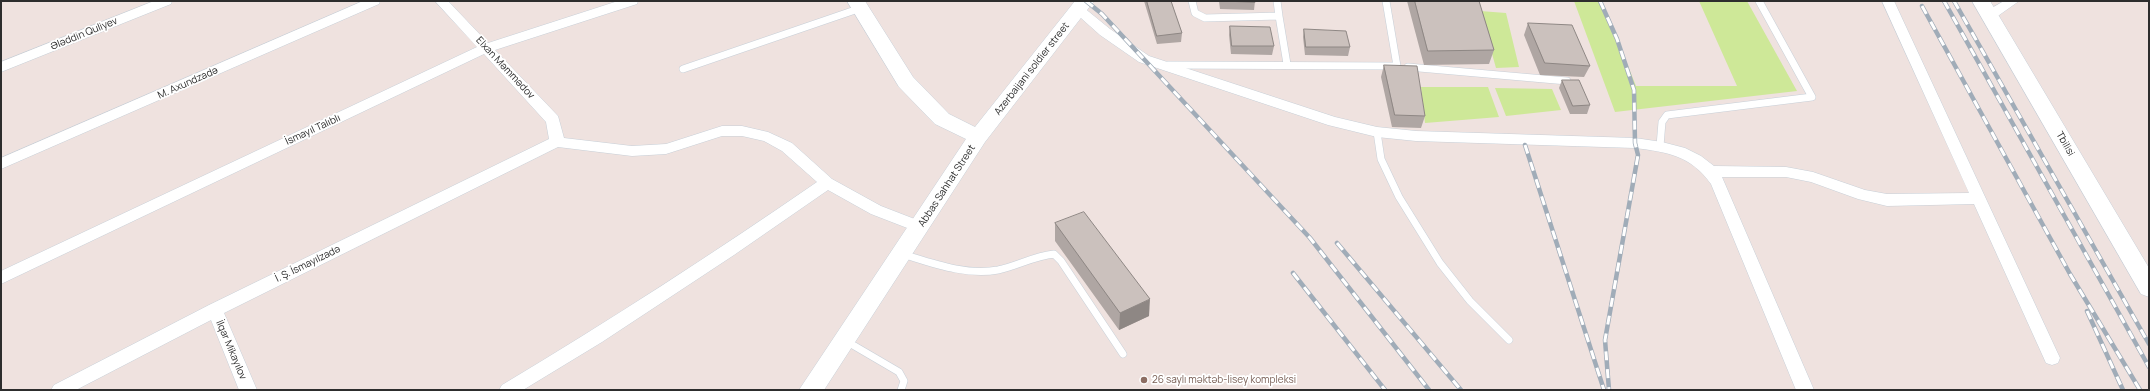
<!DOCTYPE html>
<meta charset="utf-8">
<style>
body{margin:0}
#map{position:relative;width:2150px;height:391px;overflow:hidden;background:#efe2df;font-family:Manrope,sans-serif}
canvas{display:block}
.frame{position:absolute;inset:0;border:2px solid #2d2d2d;pointer-events:none}
</style>
<div id="map">
<canvas width="2150" height="391"></canvas>
<div class="frame"></div>
</div>
<script>
const ctx = document.querySelector('canvas').getContext('2d');
ctx.lineJoin = 'round';
function fillPath(path, color) {
  ctx.fillStyle = color;
  ctx.fill(path, 'evenodd');
}
function strokePath(path, color, width, dash) {
  ctx.strokeStyle = color;
  ctx.lineWidth = width;
  ctx.lineCap = dash ? 'butt' : 'round';
  ctx.setLineDash(dash || []);
  ctx.stroke(path);
}
function write(font, color, halo, rows, align = 'center') {
  ctx.font = font + ' Manrope,sans-serif';
  ctx.lineWidth = 3.5;
  ctx.setLineDash([]);
  ctx.textBaseline = 'middle';
  ctx.strokeStyle = halo;
  ctx.fillStyle = color;
  for (const [text, x, y, turn = 0] of rows) {
    ctx.save();
    ctx.translate(x, y);
    ctx.rotate((+turn || 0) * Math.PI / 180);
    ctx.textAlign = isNaN(turn) ? turn : align;
    if (halo) ctx.strokeText(text, 0, 0);
    ctx.fillText(text, 0, 0);
    ctx.restore();
  }
}
fillPath(new Path2D(`
 M1574 1H1602L1636 86H1737L1699 1H1747L1797 91 1615 112Z
 M1480 11 1506 13 1519 67 1496 68Z
 M1421 87H1488L1499 117 1425 123Z
 M1495 88 1552 89 1561 110 1506 116Z`), '#cee898');
const lane = new Path2D(`
 M1192 1 1195 13 1205 18 1279 16 1287 64
 M1277 1 1279 16
 M1386 1 1397 66
 M1168 65 1392 66
 M1408 67 1567 81
 M683 69 861 8
 M1377 132 1381 159 1399 197 1440 263 1470 301 1509 340
 M1660 146 1662 122 1667 115 1812 97 1759 1
 M902 254C932 263 966 276 998 270 1017 266 1034 256 1054 254L1061 261 1123 354
 M846 341 899 372 904 381 901 390`);
const street = new Path2D(`
 M154 1H172L171 4 1 72V62Z
 M363 1H380L379 4 1 169V158Z
 M435 1H448L488 43 618 1H638L637 4 495 50 558 116 564 138 632 146 666 144 722 126H742L768 132 792 143 832 179 881 206 925 223 928 227 925 231 920 233 915 231 871 214 828 190 734 255 602 342 523 390H499L502 385C609 321 714 253 817 182L782 151 764 141 742 136H722L666 154 632 156 558 147 224 313 257 390H239L211 320 76 390H51L54 385 209 305 549 139 546 122 484 54 1 284V271L477 47Z
 M1882 1H1894L2060 358 2058 363 2052 365 2046 363 1974 204 1887 206 1858 199 1811 182 1786 177H1722L1814 390H1796L1711 184C1691 156 1668 152 1635 148L1416 141 1377 137 1328 125 1139 62 1100 35 1072 10 1073 7H1083L1110 29 1149 56 1335 117 1377 127 1416 131 1635 138 1662 142 1685 148 1701 156 1714 166 1786 167 1813 172 1865 190 1887 194 1969 193Z
 M2004 1H2019L1995 18H1985L1984 15 1985 12Z`);
const secondary = new Path2D(`
 M847 1H865L913 77 949 114 975 127 1075 1H1094L985 142 824 390H799L966 139 935 124 899 87Z
 M1972 1H1990L2149 268V297L2141 294Z`);
strokePath(lane, '#c7cfd7', 8);
strokePath(street, '#c7cfd7', 1);
strokePath(secondary, '#c7cfd7', 1);
strokePath(lane, '#fff', 7);
fillPath(street, '#fff');
fillPath(secondary, '#fff');
const rail = new Path2D(`
 M1086 1 1102 14 1310 238 1429 390
 M1600 1 1617 39 1634 90 1635 143 1638 155 1605 340 1609 390
 M1944 1 2149 367
 M1954 1 2149 344
 M1922 6 2070 274 2140 390
 M1525 145 1604 390
 M1337 243 1461 390
 M1293 273 1385 390
 M2087 311 2123 390`);
strokePath(rail, '#a0acb8', 4.5);
strokePath(rail, '#fff', 3, [9]);
fillPath(new Path2D(`
 M1144 1H1171L1182 33 1181 42 1157 44Z
 M1219 1H1255L1254 10 1220 9Z
 M1407 1H1479L1494 50 1489 64 1424 65Z
 M1528 23 1590 66 1584 77 1540 75 1524 35Z
 M1230 26 1274 46 1272 55 1231 54 1229 35Z
 M1304 29 1350 47 1348 56 1305 55 1303 37Z
 M1384 65 1425 116 1421 128 1392 127 1381 77Z
 M1562 80 1590 105 1587 114H1570L1559 88Z
 M1055 223 1149 316 1119 330 1055 241Z`), '#afa6a3');
fillPath(new Path2D(`
 M1150 299 1149 316 1119 330 1120 313Z`), '#8e8784');
const building = new Path2D(`
 M1147 1H1171L1182 33 1157 36Z
 M1225 1H1255V2Z
 M1415 1H1479L1494 50 1428 51Z
 M1528 23 1572 25 1590 66 1545 63Z
 M1230 26 1270 27 1274 46H1232Z
 M1304 29 1346 31 1350 47H1306Z
 M1384 65 1417 66 1425 116 1395 115Z
 M1562 80H1579L1590 105 1573 106Z
 M1084 212 1150 299 1120 313 1055 223Z`);
fillPath(building, '#cbc1bd');
strokePath(building, '#8e8784', 1);
for (const [x, y, r, color] of [
 [1144,380,4,"#8d6e63"]
]) {
  const dot = new Path2D();
  dot.arc(x, y, r, 0, 2 * Math.PI);
  ctx.fillStyle = color;
  ctx.fill(dot);
  strokePath(dot, '#fff', 1.5);
}
write('10px', '#2d2d2d', '#fff', [
 ["Ələddin Quliyev",84,34,-22],
 ["Elxan Məmmədov",505,68,47],
 ["Azerbaijani soldier street",1032,69,-52],
 ["M. Axundzadə",188,83,-24],
 ["İsmayıl Talıblı",313,130,-25],
 ["Tbilisi",2065,144,60],
 ["Abbas Sahhat Street",947,186,-57],
 ["İ. Ş. İsmayılzadə",308,264,-26],
 ["İlqar Mikayılov",231,350,67]
]);
write('10px', '#785e54', '#fff', [
 ["26 saylı məktəb-lisey kompleksi",1152,380]
], 'left');
</script>
